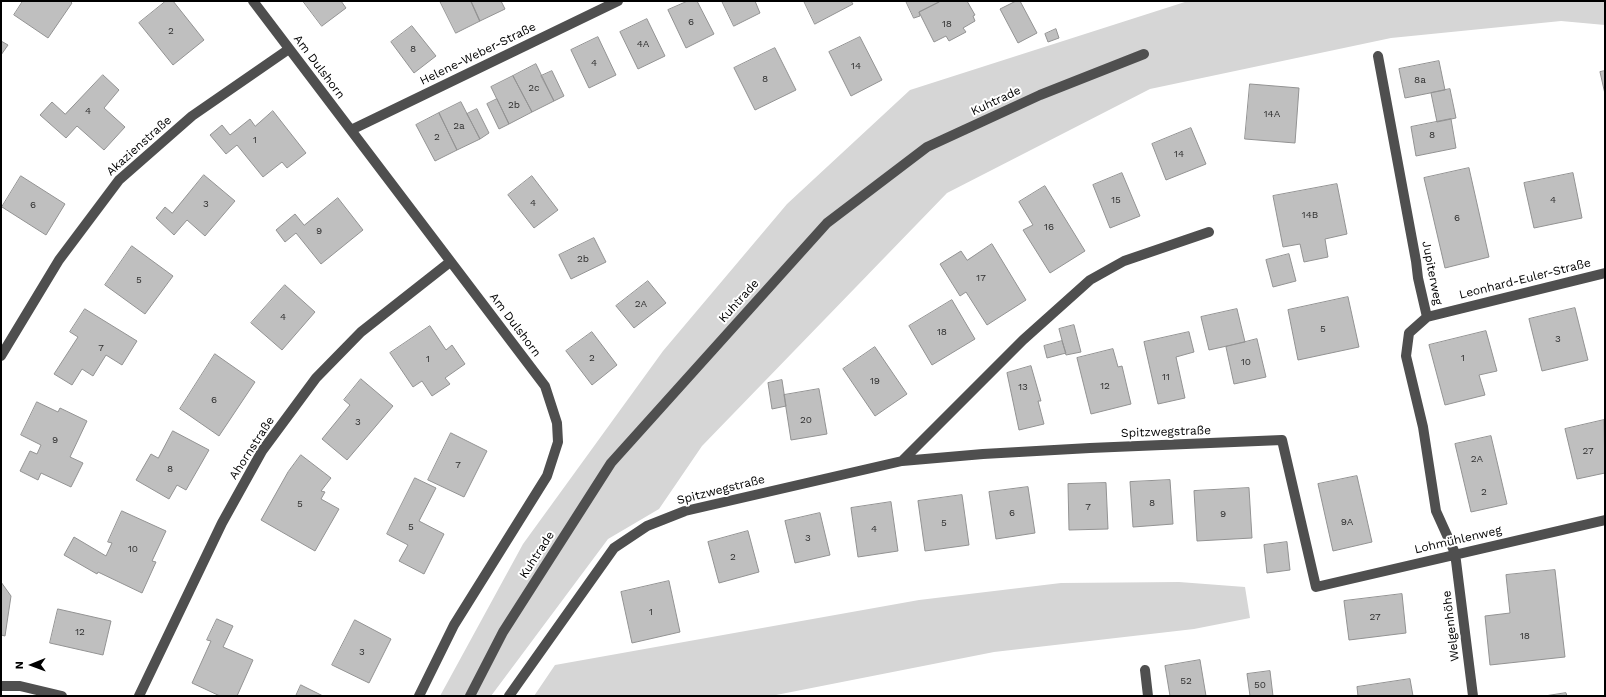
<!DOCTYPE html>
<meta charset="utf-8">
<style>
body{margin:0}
#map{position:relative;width:1606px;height:697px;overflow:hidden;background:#fff;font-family:"Work Sans",sans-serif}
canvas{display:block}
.frame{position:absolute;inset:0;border:2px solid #000;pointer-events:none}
.north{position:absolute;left:12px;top:645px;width:40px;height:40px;-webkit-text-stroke:3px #fff;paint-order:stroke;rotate:269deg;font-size:11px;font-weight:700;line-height:16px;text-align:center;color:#000}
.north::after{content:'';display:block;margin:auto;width:14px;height:18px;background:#000;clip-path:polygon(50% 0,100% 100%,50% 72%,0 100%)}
</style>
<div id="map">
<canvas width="1606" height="697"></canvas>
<div class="frame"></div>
<div class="north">N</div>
</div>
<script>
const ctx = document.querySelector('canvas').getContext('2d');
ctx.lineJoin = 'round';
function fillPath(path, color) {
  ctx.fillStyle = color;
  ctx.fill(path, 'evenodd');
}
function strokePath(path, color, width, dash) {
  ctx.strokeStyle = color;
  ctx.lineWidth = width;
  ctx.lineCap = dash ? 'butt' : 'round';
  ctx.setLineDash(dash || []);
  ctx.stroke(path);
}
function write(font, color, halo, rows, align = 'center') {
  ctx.font = font + ' "Work Sans",sans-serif';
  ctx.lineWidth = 4;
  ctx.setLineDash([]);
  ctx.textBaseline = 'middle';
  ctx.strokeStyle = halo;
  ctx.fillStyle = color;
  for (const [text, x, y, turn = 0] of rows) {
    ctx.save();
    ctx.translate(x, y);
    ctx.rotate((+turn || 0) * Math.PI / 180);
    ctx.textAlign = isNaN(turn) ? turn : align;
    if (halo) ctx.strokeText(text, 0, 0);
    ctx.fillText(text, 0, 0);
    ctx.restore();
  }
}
fillPath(new Path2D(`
 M1188 1H1605V25L1561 21 1391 38 1150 89 947 193 702 446 659 509 608 539 491 696H440L523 544 663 351 787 204 910 90Z
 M1179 582 1245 587 1250 618 1194 629 994 652 771 696H534L555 665 919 600 1061 583Z`), '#d6d6d6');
const building = new Path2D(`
 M23 1H70L72 3 48 38 14 15Z
 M166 1H173L204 40 173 65 139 23Z
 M303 1H341L346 8 322 26Z
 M440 1H471L480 21 456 33Z
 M471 1H501L505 9 480 21Z
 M688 1H697L714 34 686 48 668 10Z
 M722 1H755L760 13 734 26Z
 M804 1H851L853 4 815 24Z
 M906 1H939V2L919 12 920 16 914 18Z
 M967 1 975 15 973 16 975 21 963 28 966 32 949 41 946 36 934 42 919 12 941 1Z
 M1020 1 1037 33 1018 43 1000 9 1016 1Z
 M647 19 665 56 638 69 620 32Z
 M412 26 436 56 414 73 391 42Z
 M1056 29 1059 38 1048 42 1045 34Z
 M598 37 616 75 589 88 571 50Z
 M860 37 882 80 851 96 829 52Z
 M1 41 8 45 1 55Z
 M775 48 796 90 755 110 734 68Z
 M1439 61 1445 90 1405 98 1399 69Z
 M536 64 554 101 532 112 513 76Z
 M552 71 564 96 554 101 541 76Z
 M1605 71V94L1600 72Z
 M103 75 119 90 104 108 125 127 104 150 77 126 66 138 40 115 52 102 65 114Z
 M513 76 532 112 509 124 491 87Z
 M1250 84 1299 88 1295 143 1245 139Z
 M1450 89 1456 118 1437 122 1431 93Z
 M497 99 509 124 499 129 487 104Z
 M461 102 480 139 457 150 439 113Z
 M477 109 489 133 480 139 467 114Z
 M273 111 306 153 287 168 282 162 263 177 237 145 226 154 210 135 222 125 230 135 250 119 255 126Z
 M439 113 457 150 435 161 416 125Z
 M1451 119 1456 148 1416 156 1411 127Z
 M1191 128 1206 164 1166 180 1152 144Z
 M1469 168 1489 257 1445 268 1424 178Z
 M1122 173 1140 216 1110 228 1093 185Z
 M1573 173 1582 218 1534 228 1524 183Z
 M204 175 235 201 205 236 187 220 174 235 156 218 165 207 172 213Z
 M21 176 65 204 46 235 2 207Z
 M532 176 558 210 534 228 508 195Z
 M1337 184 1347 234 1325 239 1328 257 1304 262 1300 244 1283 247 1273 196Z
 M1045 186 1085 251 1050 273 1023 230 1033 225 1019 202Z
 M338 198 363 230 321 264 296 233 285 242 276 230 295 214 304 225Z
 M594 238 606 262 571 279 559 255Z
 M992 244 1026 300 987 325 966 292 960 296 940 264 961 251 967 260Z
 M132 246 173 276 145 314 105 285Z
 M1289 254 1296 281 1273 287 1266 260Z
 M648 281 666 303 634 328 616 306Z
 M285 285 315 312 282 350 251 323Z
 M1348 297 1359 347 1298 360 1288 310Z
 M952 300 975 339 932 365 909 326Z
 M1575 308 1588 360 1542 371 1529 319Z
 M85 309 137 341 122 365 106 355 93 376 82 369 72 385 54 374 78 337 70 332Z
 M1237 309 1245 342 1209 350 1201 317Z
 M1074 325 1081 352 1066 355 1059 329Z
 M430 326 446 350 452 345 465 364 445 378 450 384 432 396 422 381 413 387 390 353Z
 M1486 331 1497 371 1479 375 1485 395 1445 405 1429 345Z
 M592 332 617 365 592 385 566 351Z
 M1189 332 1194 352 1176 357 1185 398 1158 404 1144 342Z
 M1257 339 1266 377 1234 384 1226 347Z
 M1062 341 1066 353 1047 358 1044 346Z
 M875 347 907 394 875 416 843 369Z
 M1113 349 1118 367 1122 366 1131 404 1091 414 1077 358Z
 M215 354 255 382 219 436 180 409Z
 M1031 366 1041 401H1038L1044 424 1019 430 1007 373Z
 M361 379 393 406 347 460 322 439 350 405 344 400Z
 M782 380 786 406 772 409 768 383Z
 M819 389 827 434 791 440 784 395Z
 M37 402 58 412 60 408 87 421 70 457 83 463 71 487 41 473 38 480 20 471 30 451 37 454 41 445 21 435Z
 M1604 420 1605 473 1577 479 1565 429Z
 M173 431 209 450 186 490 177 485 169 499 136 480 151 454 158 458Z
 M451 433 487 451 464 497 428 480Z
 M1491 436 1507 504 1471 512 1455 444Z
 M301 455 331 478 321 491 325 492 321 499 339 509 315 551 261 520 288 472Z
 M1357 476 1372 542 1333 551 1318 484Z
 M415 478 436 488 419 521 444 534 424 574 399 561 408 545 387 534Z
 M1170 480 1173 524 1133 527 1130 482Z
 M1106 483 1108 529 1069 530 1068 484Z
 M1028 487 1035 533 996 539 989 492Z
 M1249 488 1252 538 1197 541 1194 491Z
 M962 495 969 545 925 551 918 501Z
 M891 502 898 551 858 557 851 508Z
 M122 511 166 531 152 561 156 562 142 593 98 572 97 574 64 555 74 537 106 556 112 543 108 542Z
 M820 513 830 555 795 563 785 521Z
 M748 531 759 572 719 583 708 542Z
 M1287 542 1290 570 1267 573 1264 545Z
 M1555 570 1565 657 1490 665 1485 616 1510 613 1506 575Z
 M669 581 680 632 632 643 621 592Z
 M1 582 11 596 5 636 1 635Z
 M1402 594 1406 633 1349 640 1344 601Z
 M58 609 111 621 103 655 50 643Z
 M217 619 233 626 223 647 253 660 237 696H220L192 683 211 641 207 640Z
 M355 620 391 639 369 683 332 665Z
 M1200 660 1206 696H1170L1165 666Z
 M1270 671 1273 696H1250L1247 674Z
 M1410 679 1413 696H1358L1357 687Z
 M301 685 323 696H296Z
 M1566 693 1567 696H1545Z`);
fillPath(building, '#bfbfbf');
strokePath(building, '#939393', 1);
strokePath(new Path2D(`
 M253 1 545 386 557 423 558 442 547 476 454 625 419 696
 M1378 56 1416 261 1418 278 1427 317 1409 333 1406 356 1423 427 1436 511 1455 553 1473 696
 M351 130 618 1
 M1427 317 1605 273
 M1 356 59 260 119 180 192 116 289 49
 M902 461 1023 340 1090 280 1124 261 1209 232
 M1145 670 1148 696
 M1 686H20L62 696
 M139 696 222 523 262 451 316 378 361 332 450 262
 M470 696 503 632 611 463 827 223 927 147 1040 95 1144 54
 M509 696 614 548 647 526 685 511 902 461 983 454 1090 448 1282 440 1316 587 1605 520`), '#4f4f4f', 10);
write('10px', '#303030', null, [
 ["6",691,22],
 ["18",947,24],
 ["2",171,31],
 ["4A",643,44],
 ["8",413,49],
 ["4",594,63],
 ["14",856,66],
 ["8",765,79],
 ["8a",1420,80],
 ["2c",534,88],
 ["2b",514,105],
 ["4",88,111],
 ["14A",1272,114],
 ["2a",459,126],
 ["8",1432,135],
 ["2",437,137],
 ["1",255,140],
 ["14",1179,154],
 ["15",1116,200],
 ["4",1553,200],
 ["4",533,203],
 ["3",206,204],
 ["6",33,205],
 ["14B",1310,215],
 ["6",1457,218],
 ["16",1049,227],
 ["9",319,231],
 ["2b",583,259],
 ["17",981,278],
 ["5",139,280],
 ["2A",641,304],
 ["4",283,317],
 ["5",1323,329],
 ["18",942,332],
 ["3",1558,339],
 ["7",101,348],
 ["2",592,358],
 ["1",1463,358],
 ["1",428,359],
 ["10",1246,362],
 ["11",1166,377],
 ["19",875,381],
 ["12",1105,386],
 ["13",1023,387],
 ["6",214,400],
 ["20",806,420],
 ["3",358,422],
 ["9",55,440],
 ["27",1588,451],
 ["2A",1477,459],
 ["7",458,465],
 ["8",170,469],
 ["2",1484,492],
 ["8",1152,503],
 ["5",300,504],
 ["7",1088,507],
 ["6",1012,513],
 ["9",1223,514],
 ["9A",1347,522],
 ["5",944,523],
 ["5",411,527],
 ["4",874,529],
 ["3",808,538],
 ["10",133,549],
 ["2",733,557],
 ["1",651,612],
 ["27",1375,617],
 ["12",80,632],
 ["18",1525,636],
 ["3",362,652],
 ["52",1186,681],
 ["50",1260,685]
]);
write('12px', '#000', '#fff', [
 ["Helene-Weber-Straße",478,54,-26],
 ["Am Dulshorn",319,67,53],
 ["Kuhtrade",996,101,-25],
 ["Akazienstraße",139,146,-42],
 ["Jupiterweg",1432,273,79],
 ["Leonhard-Euler-Straße",1525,279,-14],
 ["Kuhtrade",739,301,-48],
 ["Am Dulshorn",515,325,53],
 ["Spitzwegstraße",1166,432,-2],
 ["Ahornstraße",252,448,-57],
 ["Spitzwegstraße",721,490,-14],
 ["Lohmühlenweg",1458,540,-13],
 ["Kuhtrade",537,555,-57],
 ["Welgenhöhe",1451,626,-97]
]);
</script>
